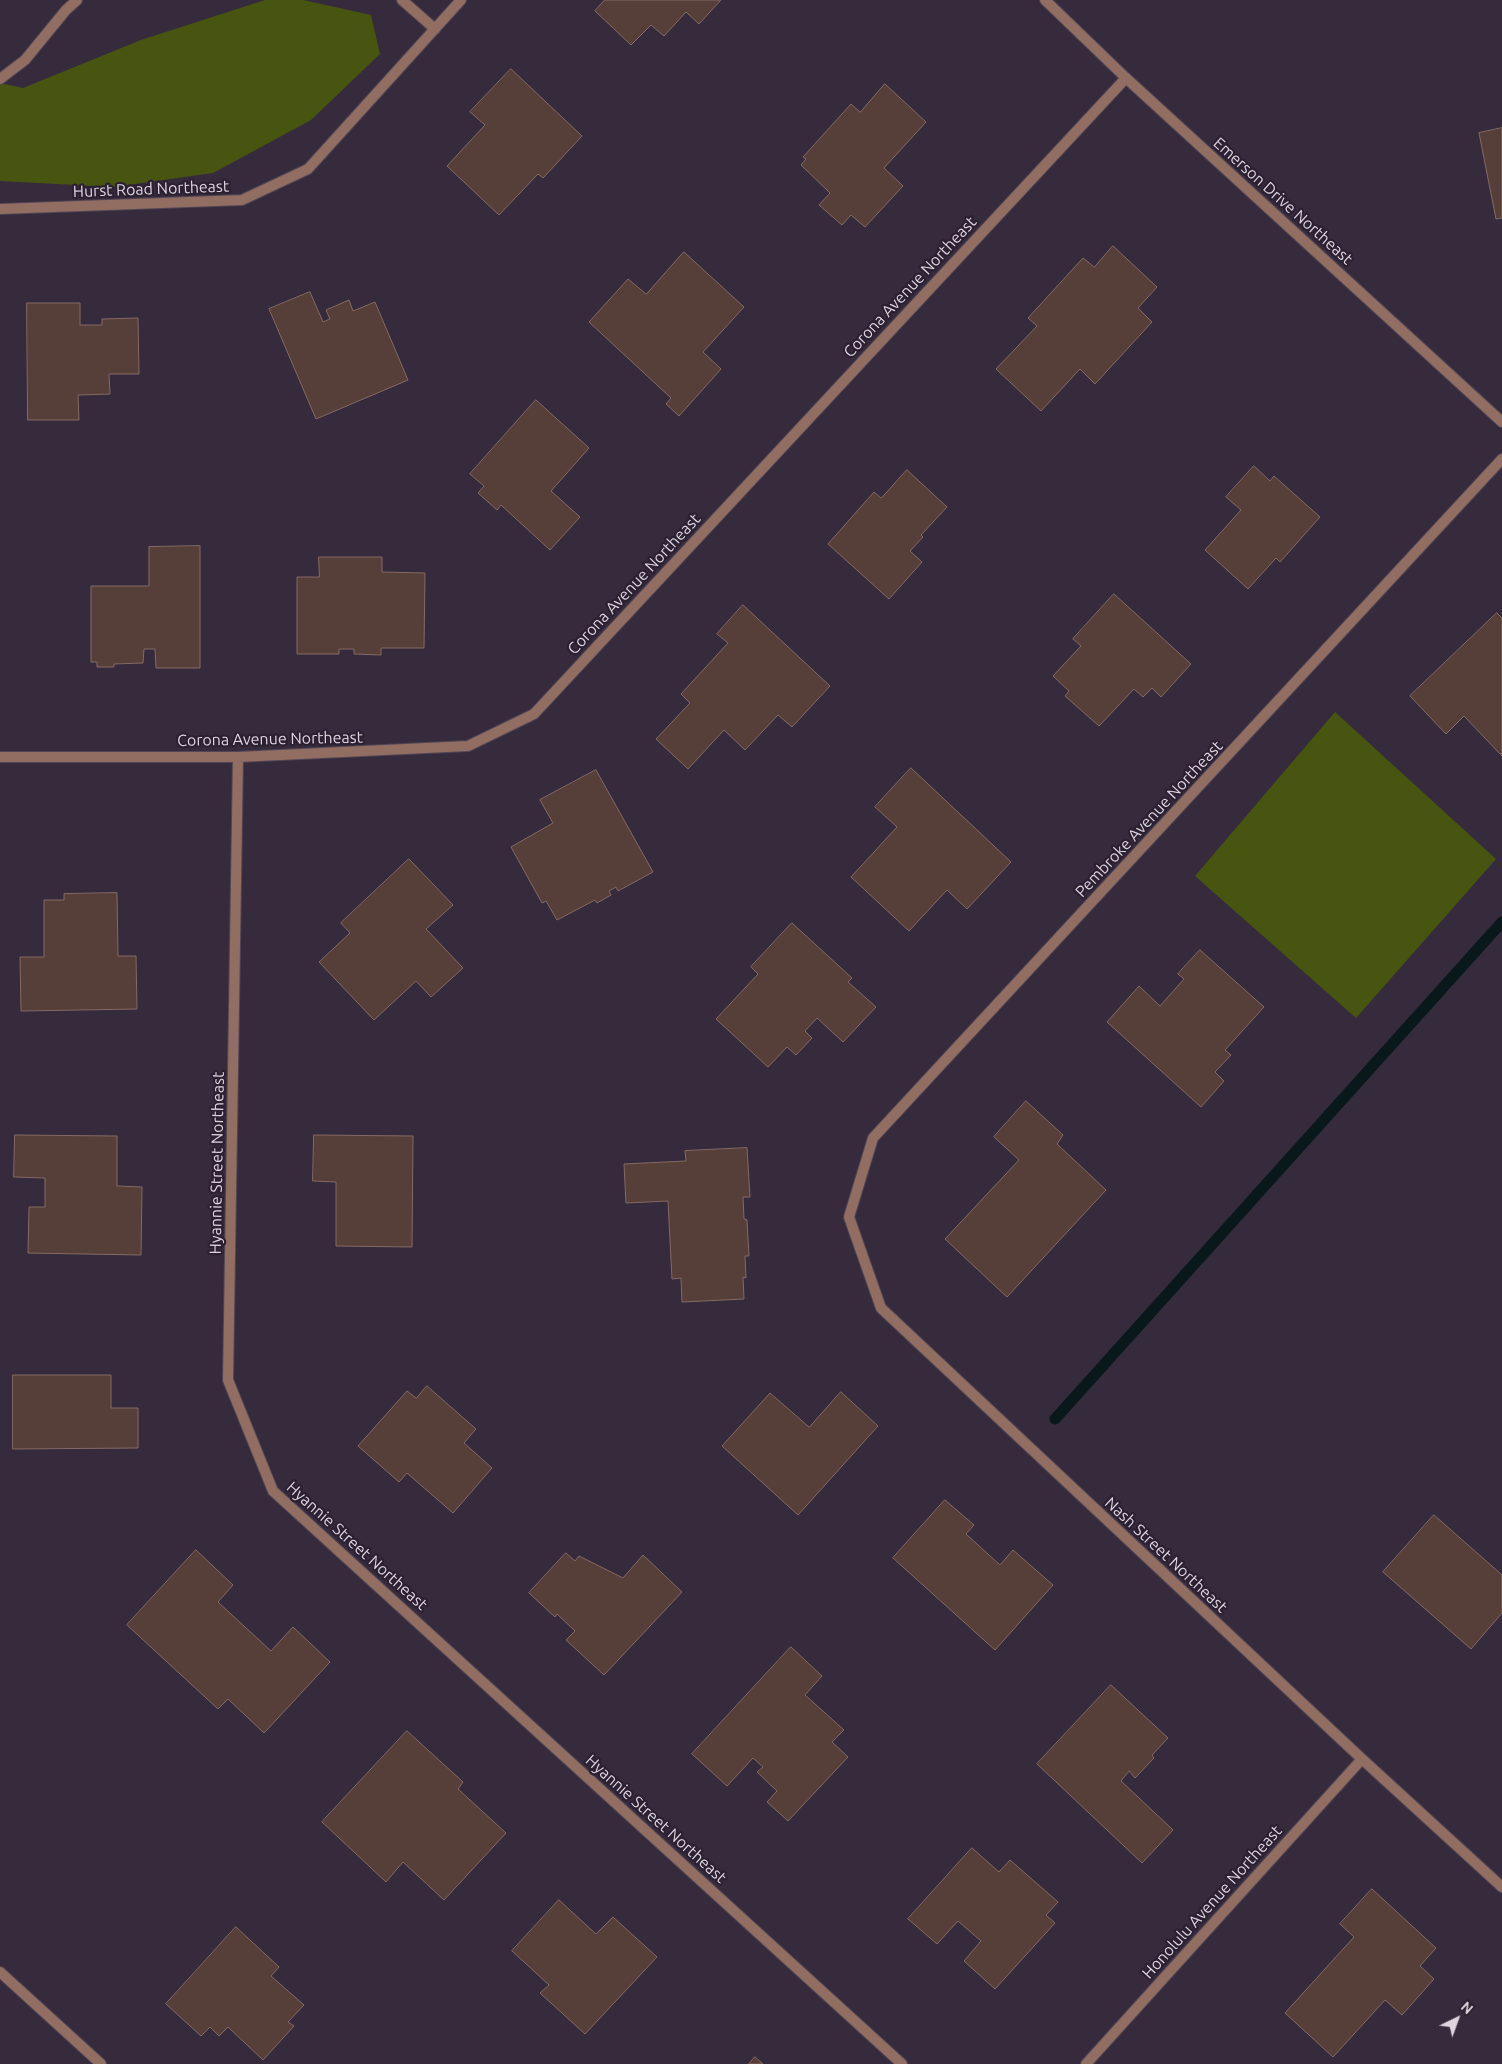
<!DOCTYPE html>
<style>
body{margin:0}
#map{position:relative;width:1502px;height:2064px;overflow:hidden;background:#362b3c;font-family:Ubuntu,sans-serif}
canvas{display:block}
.north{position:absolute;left:1432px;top:1994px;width:50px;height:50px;-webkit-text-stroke:4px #2c2132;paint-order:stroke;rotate:42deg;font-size:14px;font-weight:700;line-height:20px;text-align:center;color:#dcd5e0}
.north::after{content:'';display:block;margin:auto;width:18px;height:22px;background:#dcd5e0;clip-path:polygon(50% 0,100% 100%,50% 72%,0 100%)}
</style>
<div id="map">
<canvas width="1502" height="2064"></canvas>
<div class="north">N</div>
</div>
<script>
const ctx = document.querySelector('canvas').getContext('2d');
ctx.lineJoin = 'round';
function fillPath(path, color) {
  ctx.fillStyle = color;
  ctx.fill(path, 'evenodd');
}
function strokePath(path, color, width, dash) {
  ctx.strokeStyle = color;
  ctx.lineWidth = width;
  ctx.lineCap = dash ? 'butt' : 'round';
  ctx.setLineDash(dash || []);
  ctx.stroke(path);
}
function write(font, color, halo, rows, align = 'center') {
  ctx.font = font + ' Ubuntu,sans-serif';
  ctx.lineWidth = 4.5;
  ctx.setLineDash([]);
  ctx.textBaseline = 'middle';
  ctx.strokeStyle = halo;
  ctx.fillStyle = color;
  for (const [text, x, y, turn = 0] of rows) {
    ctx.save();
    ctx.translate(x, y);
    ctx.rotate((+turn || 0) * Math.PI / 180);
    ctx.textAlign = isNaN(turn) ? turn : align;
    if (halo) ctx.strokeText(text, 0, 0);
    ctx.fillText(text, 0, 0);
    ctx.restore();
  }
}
fillPath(new Path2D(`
 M265 0H303L371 15 380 54 311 120 213 173 113 187 0 181V83L23 88 141 40Z
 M1335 712 1496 859 1356 1018 1195 876Z`), '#485511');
strokePath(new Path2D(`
 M1055 1419 1502 922`), '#08181b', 11);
const building = new Path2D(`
 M605 0H721L699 24 686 12 664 36 651 25 631 45 595 11Z
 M511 69 582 136 543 178 538 174 499 215 447 166 485 125 470 112Z
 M885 84 926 122 884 168 903 186 865 227 851 215 842 225 819 205 830 193 801 165 806 159 803 157 851 104 860 112Z
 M1502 128V218L1496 219 1479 133Z
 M1113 246 1157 287 1138 308 1152 322 1095 384 1080 369 1041 411 996 369 1037 326 1028 318 1083 258 1094 267Z
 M684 252 744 307 703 352 721 369 679 416 666 404 671 398 589 322 628 279 646 294Z
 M310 292 323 322 330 319 326 310 349 300 353 311 375 302 408 380 316 419 269 309Z
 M27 303H80V325H102V319L138 318 139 374H109L110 394 78 395 79 420H28Z
 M536 400 589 448 551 491 580 517 550 550 501 505 497 510 478 493 484 486 470 474Z
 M1254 466 1270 481 1274 476 1320 517 1280 562 1276 558 1248 589 1205 550 1241 510 1226 497Z
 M907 470 947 507 921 535 923 537 910 551 922 562 889 599 828 544 874 492 881 498Z
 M200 546V668H156L155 649H144L143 663 114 664V667H97V662H91V586H149V547Z
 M319 557H382V572L425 573 424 648H381V655L354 654V649H339V654H297V577H319Z
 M1114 594 1191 664 1161 697 1152 688 1143 697 1134 689 1099 726 1065 696 1069 691 1053 676 1081 646 1073 639Z
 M743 605 830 686 792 727 778 715 745 750 724 730 688 769 656 739 690 703 681 694 728 643 717 634Z
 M1497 613 1502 618V756L1464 716 1446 734 1410 696Z
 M911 768 1011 862 967 909 947 890 909 931 851 877 897 827 875 807Z
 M596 770 653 872 618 891 616 887 609 891 611 895 597 903 595 900 557 920 546 901 542 903 511 847 553 823 540 800Z
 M409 859 453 905 426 929 463 968 431 997 416 981 374 1020 319 962 350 933 341 923Z
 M117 893 118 956H136L137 1009 21 1011 20 957H44V900H64V894Z
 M792 923 852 978 848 982 876 1007 843 1042 817 1018 805 1031 812 1038 796 1055 787 1047 768 1067 716 1019 758 974 751 967Z
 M1200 950 1264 1007 1225 1050 1231 1055 1215 1072 1224 1081 1201 1107 1107 1022 1139 986 1160 1006 1184 979 1178 974Z
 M1026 1101 1063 1135 1057 1144 1106 1190 1007 1297 945 1239 1019 1160 994 1137Z
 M15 1135 117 1136V1186L142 1187 141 1255 28 1253 29 1207H45V1178L14 1177Z
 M314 1135 413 1136 412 1247 336 1246V1182L313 1181Z
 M747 1148 750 1197H743L744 1219 747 1220 749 1256H745L746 1278 743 1277 744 1299 682 1302 681 1278 672 1279 668 1201 626 1203 624 1164 686 1161 685 1151Z
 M13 1375H111V1408H138V1448L13 1449Z
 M427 1386 476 1429 464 1443 492 1468 453 1513 407 1473 399 1482 358 1446 407 1391 416 1398Z
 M841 1392 878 1426 798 1515 722 1446 770 1393 809 1427Z
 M945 1500 974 1525 966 1534 1000 1565 1013 1550 1053 1585 995 1650 893 1558Z
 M1434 1515 1502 1575V1613L1471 1649 1383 1572Z
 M196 1550 233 1585 218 1602 271 1651 293 1627 330 1662 264 1733 228 1699 218 1709 127 1625Z
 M566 1553 575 1561 579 1556 623 1578 643 1555 682 1592 604 1675 566 1640 575 1631 557 1614 555 1617 529 1593Z
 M791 1647 822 1676 805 1695 844 1730 832 1742 848 1757 788 1821 767 1802 777 1791 757 1772 763 1767 753 1758 727 1786 692 1754Z
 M1111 1685 1168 1738 1152 1755 1154 1758 1135 1778 1129 1771 1121 1781 1173 1830 1142 1863 1037 1764Z
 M407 1731 463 1782 458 1789 506 1833 444 1900 403 1862 386 1882 322 1822Z
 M972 1848 999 1872 1010 1860 1058 1902 1046 1915 1055 1923 995 1989 964 1961 981 1941 958 1921 937 1944 908 1919Z
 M1372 1889 1436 1948 1420 1966 1434 1979 1402 2015 1385 2000 1333 2057 1285 2013 1354 1937 1340 1924Z
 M559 1900 596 1934 613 1917 657 1957 585 2034 540 1993 549 1985 512 1951Z
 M236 1927 279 1967 271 1976 304 2005 288 2022 294 2026 263 2060 228 2027 219 2036 210 2027 201 2036 166 2004Z
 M755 2057 763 2064H749Z`);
fillPath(building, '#563e39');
strokePath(building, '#856a65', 1);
const service = new Path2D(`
 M402 0 435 29
 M0 79 25 60 66 10 77 0`);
const minor = new Path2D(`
 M0 209 242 200 308 169 461 0
 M1502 459 873 1138 849 1217 881 1308 1362 1759 1502 1887
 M0 757H238L468 746 534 714 1126 78
 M238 757 228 1380 273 1491 902 2064
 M0 1972 101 2064
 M1086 2064 1362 1759`);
const tertiary = new Path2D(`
 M1045 0 1126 78 1502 422`);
strokePath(service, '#514656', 12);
strokePath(minor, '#514656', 12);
strokePath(tertiary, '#514656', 12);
strokePath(service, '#916d62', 10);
strokePath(minor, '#916d62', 10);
strokePath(tertiary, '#916d62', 10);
write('16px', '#dcd5e0', '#2c2132', [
 ["Hurst Road Northeast",151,189,-2],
 ["Emerson Drive Northeast",1283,201,42],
 ["Corona Avenue Northeast",910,287,-47],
 ["Corona Avenue Northeast",634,584,-47],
 ["Corona Avenue Northeast",270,739,-1],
 ["Pembroke Avenue Northeast",1149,819,-47],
 ["Hyannie Street Northeast",217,1163,-89],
 ["Hyannie Street Northeast",357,1546,42],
 ["Nash Street Northeast",1166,1555,43],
 ["Hyannie Street Northeast",656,1819,42],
 ["Honolulu Avenue Northeast",1212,1902,-48]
]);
</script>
